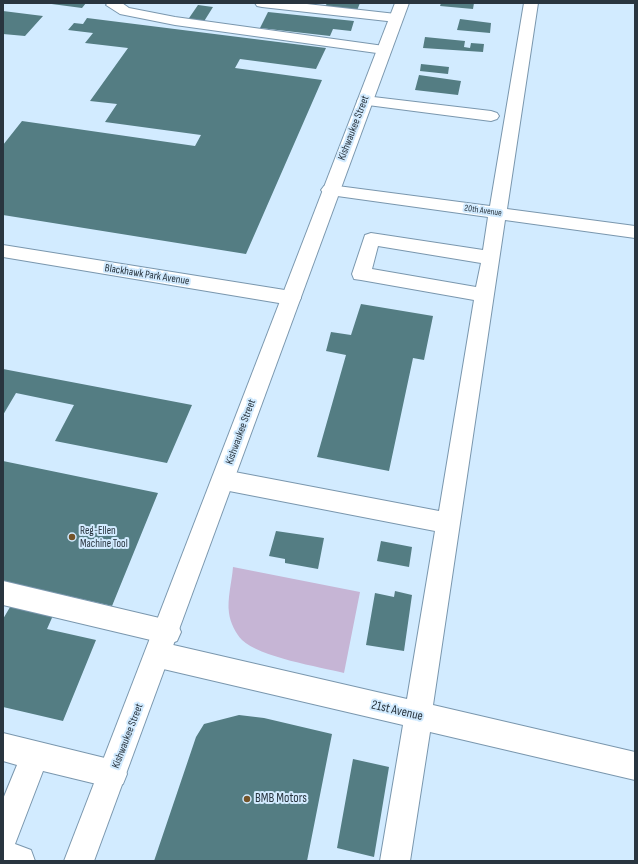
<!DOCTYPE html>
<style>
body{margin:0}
#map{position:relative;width:638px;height:864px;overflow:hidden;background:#d2ebff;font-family:"Sofia Sans Condensed",sans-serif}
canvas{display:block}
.frame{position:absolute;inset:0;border:4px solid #29353f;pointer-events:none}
</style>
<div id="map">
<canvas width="638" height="864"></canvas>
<div class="frame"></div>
</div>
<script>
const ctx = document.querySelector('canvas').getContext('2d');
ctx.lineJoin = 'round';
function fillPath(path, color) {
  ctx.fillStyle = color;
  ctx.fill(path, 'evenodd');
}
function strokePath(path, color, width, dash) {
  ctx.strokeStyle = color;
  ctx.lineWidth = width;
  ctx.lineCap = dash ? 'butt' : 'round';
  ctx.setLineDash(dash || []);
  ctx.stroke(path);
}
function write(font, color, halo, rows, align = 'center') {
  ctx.font = font + ' "Sofia Sans Condensed",sans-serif';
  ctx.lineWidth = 4;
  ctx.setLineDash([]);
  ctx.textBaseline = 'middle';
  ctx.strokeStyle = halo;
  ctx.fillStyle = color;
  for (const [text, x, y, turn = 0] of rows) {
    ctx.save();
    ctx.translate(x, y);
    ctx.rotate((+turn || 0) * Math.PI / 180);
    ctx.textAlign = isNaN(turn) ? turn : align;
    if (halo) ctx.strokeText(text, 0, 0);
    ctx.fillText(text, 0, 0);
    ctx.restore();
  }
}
fillPath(new Path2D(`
 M233 567 360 592 344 673C320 667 259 657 242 640 236 634 230 622 229 613 227 599 232 581 233 567Z`), '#c6b5d5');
fillPath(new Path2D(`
 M44 3H86L82 8Z
 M327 3H360L356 13 324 9Z
 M441 3H474L473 9 440 6Z
 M198 5 213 7 203 23 187 21Z
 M3 11 43 16 25 36 3 34Z
 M268 12 354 21 351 31 333 29 330 36 260 28Z
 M87 18 326 48 316 69 240 59 235 68 322 80 246 254 3 215V145L22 121 195 146 201 135 105 122 117 104 90 101 128 48 85 43 93 33 68 30 74 23 83 24Z
 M460 19 491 23 490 33 457 30Z
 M425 37 465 41 464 47 470 48 471 43 484 44 483 52 423 48Z
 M421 64 449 67 448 74 420 71Z
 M419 75 461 81 458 95 415 90Z
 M361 304 433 316 424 360 413 358 389 471 317 457 346 355 326 351 331 332 351 335Z
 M3 369 192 405 167 463 55 441 74 405 16 393 3 415Z
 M3 461 158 493 112 606 3 581Z
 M276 531 324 538 318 569 285 563V559L269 556Z
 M381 541 412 547 409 567 377 561Z
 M395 591 412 595 404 651 366 645 375 593 394 597Z
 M13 602 55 611 47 629 96 640 63 721 3 707V619Z
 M239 715 264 718 332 734 307 861H154L196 737 204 724Z
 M353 759 389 767 374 857 337 848Z`), '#547d83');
const minor = new Path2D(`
 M108 3H122L129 8 175 17 384 46 389 47 391 50 389 53 384 54 175 25 120 14 106 5Z
 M255 3H298L396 14 401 15 403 18 401 21 396 22 262 7 257 6Z
 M524 3H538L507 209 635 226V238L505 220 433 705 635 752V780L430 732 410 861H380L403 725 159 668 150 664 146 655 150 646 159 642 3 605V581L168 620 177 623 181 632 177 641 169 644 407 699 435 531 224 490 216 487 213 480 216 473 224 470 439 511 474 300 361 280 354 279 352 274 365 235 371 233 483 250 488 217 330 195 324 194 321 190 324 186 330 185 490 206ZM378 246 481 263 476 287 372 269Z
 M365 96 491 111 497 113 499 116 497 119 491 121 360 104 357 101 360 98Z
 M3 245 291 291 298 293 301 298 298 303 291 305 3 257Z
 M3 733 113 760 123 764 127 774 123 784 113 788 43 771 15 844 31 850 35 861H3V799L17 765 3 761Z`);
const major = new Path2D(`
 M395 3H409L94 861H64Z`);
strokePath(minor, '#7a97ae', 2);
strokePath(major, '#7a97ae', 2);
fillPath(minor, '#fff');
fillPath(major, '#fff');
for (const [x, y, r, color] of [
 [72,537,4,"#74542a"],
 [247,799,4,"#74542a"]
]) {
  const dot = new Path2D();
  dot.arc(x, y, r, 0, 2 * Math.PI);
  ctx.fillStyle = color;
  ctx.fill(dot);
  strokePath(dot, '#d2ebff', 1.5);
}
write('9px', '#29353f', '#d2ebff', [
 ["20th Avenue",483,211,8]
]);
write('11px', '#29353f', '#d2ebff', [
 ["Kishwaukee Street",354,128,-69],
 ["Blackhawk Park Avenue",147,275,9],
 ["Kishwaukee Street",241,432,-70],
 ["Kishwaukee Street",128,736,-69]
]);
write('11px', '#29353f', '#d2ebff', [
 ["Reg-Ellen",80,531],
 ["Machine Tool",80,544]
], 'left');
write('13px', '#29353f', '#d2ebff', [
 ["21st Avenue",397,711,13]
]);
write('13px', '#29353f', '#d2ebff', [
 ["BMB Motors",255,799]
], 'left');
</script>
